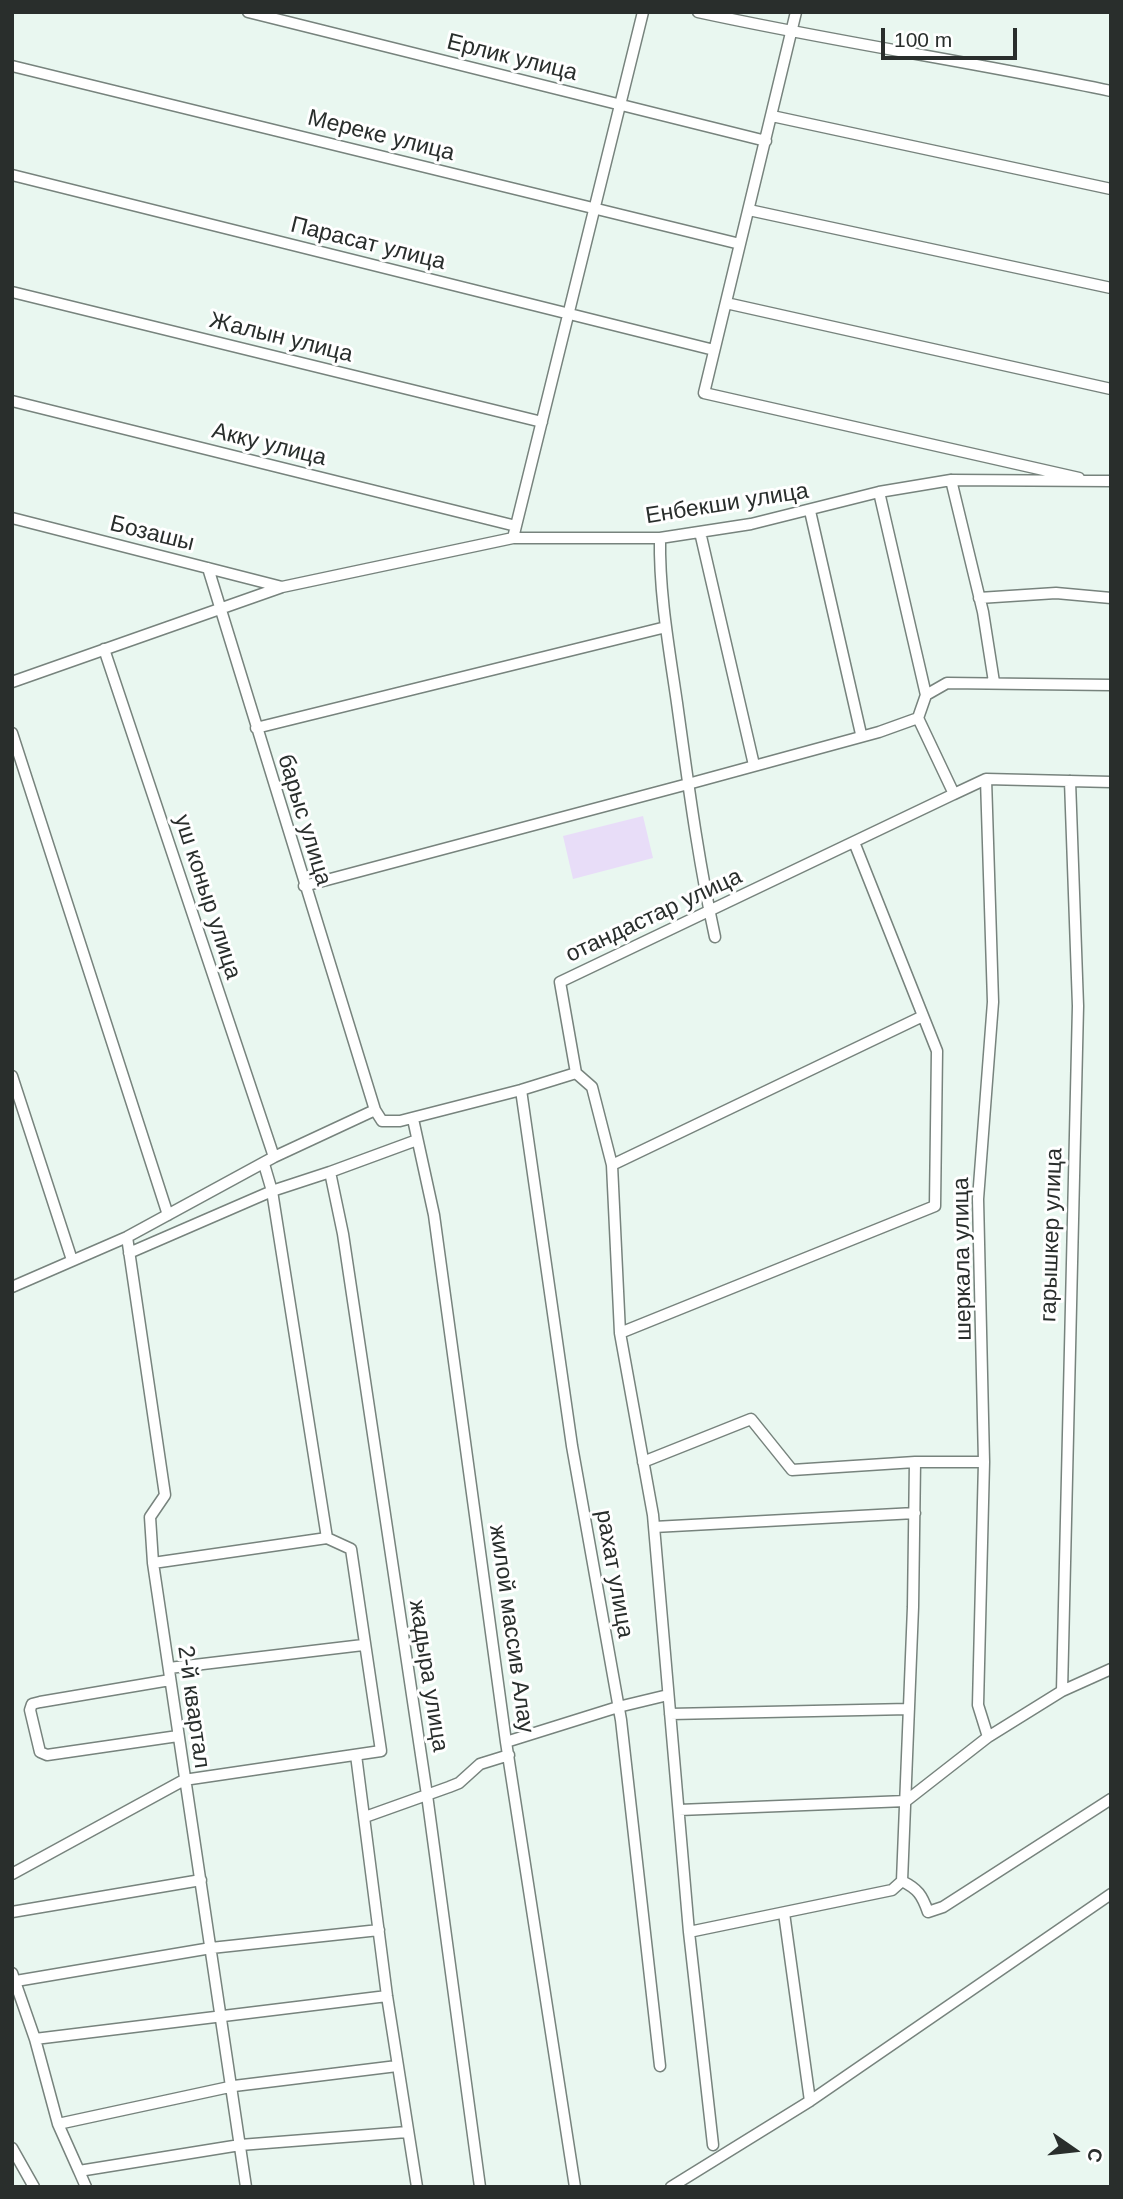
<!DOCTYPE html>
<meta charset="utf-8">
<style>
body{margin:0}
#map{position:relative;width:1123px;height:2199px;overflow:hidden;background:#e9f7f0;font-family:Helvetica,sans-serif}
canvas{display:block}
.frame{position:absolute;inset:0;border:14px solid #292e2c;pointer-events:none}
.north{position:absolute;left:1039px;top:2115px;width:70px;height:70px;-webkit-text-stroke:5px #fff;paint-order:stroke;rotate:104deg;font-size:19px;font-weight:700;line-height:28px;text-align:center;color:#292e2c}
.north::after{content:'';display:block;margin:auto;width:24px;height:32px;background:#292e2c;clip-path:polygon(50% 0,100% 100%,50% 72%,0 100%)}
.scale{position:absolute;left:881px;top:28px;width:136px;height:32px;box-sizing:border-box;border:4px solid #292e2c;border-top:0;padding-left:9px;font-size:21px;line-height:24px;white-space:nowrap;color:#292e2c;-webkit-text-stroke:5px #fff;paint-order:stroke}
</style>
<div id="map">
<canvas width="1123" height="2199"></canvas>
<div class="frame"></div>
<div class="north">С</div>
<div class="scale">100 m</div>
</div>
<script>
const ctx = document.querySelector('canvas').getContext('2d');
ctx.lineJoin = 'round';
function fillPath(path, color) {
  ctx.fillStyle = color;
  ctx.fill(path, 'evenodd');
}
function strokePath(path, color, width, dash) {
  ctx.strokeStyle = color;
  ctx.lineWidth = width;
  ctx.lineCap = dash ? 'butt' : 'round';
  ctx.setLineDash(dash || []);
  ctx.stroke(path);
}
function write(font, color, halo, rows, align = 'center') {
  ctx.font = font + ' Helvetica,sans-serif';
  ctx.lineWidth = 6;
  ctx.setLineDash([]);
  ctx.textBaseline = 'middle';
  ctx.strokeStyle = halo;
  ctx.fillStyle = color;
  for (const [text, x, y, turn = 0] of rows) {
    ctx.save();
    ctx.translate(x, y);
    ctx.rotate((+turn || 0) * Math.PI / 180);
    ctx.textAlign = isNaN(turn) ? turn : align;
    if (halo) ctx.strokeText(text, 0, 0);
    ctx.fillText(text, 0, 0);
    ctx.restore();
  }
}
fillPath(new Path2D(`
 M643 816 653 858 573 879 563 836Z`), '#e8ddf8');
const minor = new Path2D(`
 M248 12 766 141
 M698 12C835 42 973 62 1111 91
 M796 12 704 393 1079 478
 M12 66 740 244
 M772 116 1111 189
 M12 175 714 350
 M749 210 1111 288
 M12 292 542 422
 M726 303 1111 389
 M12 401 516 526
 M951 480 983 612 994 682
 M879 492 926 695
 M810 511 861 734
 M12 518 282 587
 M700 532 754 765
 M513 538 643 12
 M660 538C659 593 669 648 677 703 688 782 698 860 715 937
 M979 598 1056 593 1111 598
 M104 649 274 1157
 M12 682 282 587 513 538H660L751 524 879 492 951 480 1111 481
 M1111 685 947 683 926 695 918 718 954 794 986 779 1111 782
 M256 728 666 627
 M12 733 168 1215
 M986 779 993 1002 978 1199 984 1462 978 1705 988 1737
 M304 886 688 784 879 732 918 718
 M576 1073 592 1087 612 1165 620 1333 653 1515 689 1932 713 2145
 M12 1076 72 1260
 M521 1090 572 1446 621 1720 660 2066
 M375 1110 382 1121H400L521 1090 576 1073 560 982 954 794
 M413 1119 434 1215 506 1742 575 2187
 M417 1140 330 1172 343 1234 427 1795 480 2187
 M612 1165 923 1016
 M127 1237 165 1495 150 1517 153 1563 246 2187
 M129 1253 272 1191 330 1172
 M12 1287 127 1237 274 1157 375 1110 208 568
 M620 1333 935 1206 937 1051 854 842
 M643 1462 751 1419 792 1470 915 1462H984
 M654 1527 915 1513
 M153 1563 327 1538
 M169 1668 363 1645
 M170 1680 40 1702 32 1704 30 1710 40 1752 47 1755 178 1736
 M1062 1691 1078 1006 1070 781
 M670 1714 909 1709
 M506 1742 618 1707 668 1695
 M356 1755 387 1996 417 2187
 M906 1801 988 1737 1062 1691 1111 1669
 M679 1810 906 1801
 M365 1817 449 1787 459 1783 480 1764 509 1755
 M12 1874 184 1780 381 1751 351 1549 327 1538 272 1191 264 1164
 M902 1881C918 1889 922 1895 928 1912L943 1907 1111 1799
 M12 1912 201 1880
 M784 1913 810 2101
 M689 1932 892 1890 902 1881 913 1607 915 1462
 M12 1973 35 2039 58 2124 79 2171 240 2145 407 2132
 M16 1981 211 1948 379 1930
 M35 2039 387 1996
 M58 2124 234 2086 397 2066
 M12 2148 34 2187
 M79 2171 86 2187
 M671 2187 810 2101 1111 1894`);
strokePath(minor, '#77837d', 13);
strokePath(minor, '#fff', 10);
write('23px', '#292e2c', '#fff', [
 ["Ерлик улица",512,58,14],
 ["Мереке улица",381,136,14],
 ["Парасат улица",368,244,14],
 ["Жалын улица",281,338,14],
 ["Акку улица",269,445,14],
 ["Енбекши улица",727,504,-9],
 ["Бозашы",152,534,14],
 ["барыс улица",304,820,73],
 ["уш коныр улица",207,897,72],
 ["отандастар улица",654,916,-25],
 ["гарышкер улица",1052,1235,-88],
 ["шеркала улица",963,1259,-91],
 ["рахат улица",614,1574,80],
 ["жилой массив Алау",511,1629,82],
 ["жадыра улица",428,1676,81],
 ["2-й квартал",193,1707,82]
]);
</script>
